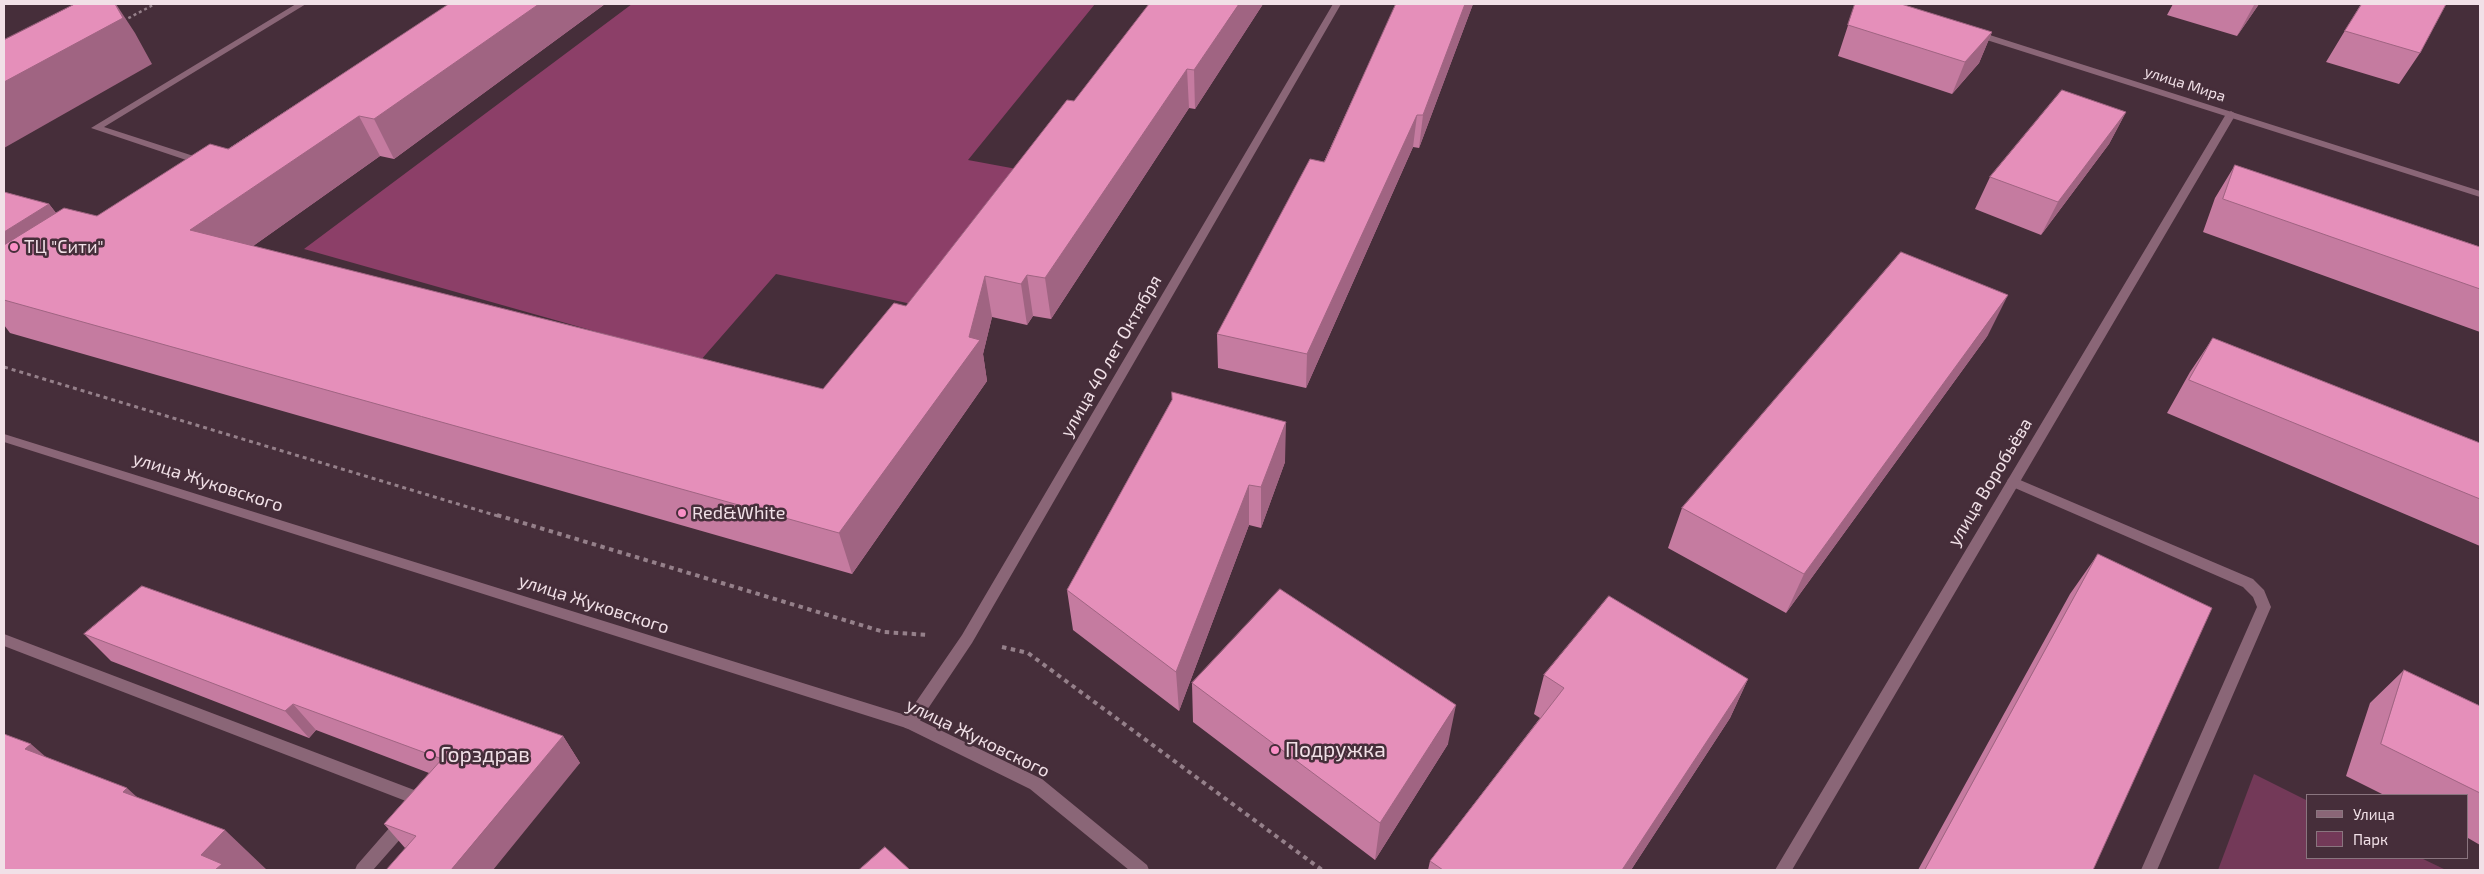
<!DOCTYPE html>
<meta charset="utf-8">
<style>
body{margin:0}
#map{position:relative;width:2484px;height:874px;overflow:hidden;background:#462e3a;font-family:"Exo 2",sans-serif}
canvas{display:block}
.frame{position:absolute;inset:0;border:5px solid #f1e0e7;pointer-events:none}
.legend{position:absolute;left:2306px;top:794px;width:162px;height:65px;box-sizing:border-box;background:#462e3a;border:1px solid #8a757f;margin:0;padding:6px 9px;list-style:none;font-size:15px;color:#f1e0e7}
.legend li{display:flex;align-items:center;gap:10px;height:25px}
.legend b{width:25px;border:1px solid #8a757f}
</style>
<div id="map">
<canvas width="2484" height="874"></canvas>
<div class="frame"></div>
<ul class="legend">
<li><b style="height:6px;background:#8a6677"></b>Улица</li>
<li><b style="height:14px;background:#733958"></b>Парк</li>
</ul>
</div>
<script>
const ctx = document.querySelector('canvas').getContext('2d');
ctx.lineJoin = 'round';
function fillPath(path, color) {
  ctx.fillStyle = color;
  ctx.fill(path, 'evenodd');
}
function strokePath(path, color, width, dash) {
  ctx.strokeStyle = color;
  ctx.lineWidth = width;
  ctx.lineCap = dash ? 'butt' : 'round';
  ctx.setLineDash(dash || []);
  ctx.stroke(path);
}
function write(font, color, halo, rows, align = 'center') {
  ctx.font = font + ' "Exo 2",sans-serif';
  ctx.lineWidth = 5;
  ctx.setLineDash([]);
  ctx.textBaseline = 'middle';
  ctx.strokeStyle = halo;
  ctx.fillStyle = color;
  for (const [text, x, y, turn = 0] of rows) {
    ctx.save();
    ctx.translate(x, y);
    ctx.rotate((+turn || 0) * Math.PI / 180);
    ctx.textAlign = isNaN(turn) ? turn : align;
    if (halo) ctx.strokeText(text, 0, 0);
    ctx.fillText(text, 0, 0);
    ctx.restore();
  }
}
fillPath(new Path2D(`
 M2254 774 2308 801V858H2421L2446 870H2218Z`), '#733958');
fillPath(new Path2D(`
 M632 4H1095L968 160 1022 170 916 305 776 274 700 361 304 249Z`), '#8c3f68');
strokePath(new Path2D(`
 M123 21 155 4`), '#95808a', 2.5, [3, 3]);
strokePath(new Path2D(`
 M4 367 501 517`), '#95808a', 3, [4, 4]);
strokePath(new Path2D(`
 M497 515 884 632 929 635
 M1002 647 1028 653 1322 870`), '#95808a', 4, [4.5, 4.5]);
fillPath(new Path2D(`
 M296 4H306L104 127 209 161V165H201L91 128Z
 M2013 477 2253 579 2264 590 2271 607 2157 870H2141L2257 607 2253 597 2243 587 2008 485 2007 482 2008 479Z
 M4 634 430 796 432 801 430 806 424 808 4 646Z
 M404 816 410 818 412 823 410 828 373 870H355L357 865 398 818Z`), '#8a6677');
fillPath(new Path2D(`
 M1333 4H1341L972 643 915 728 910 729 905 728 902 723 905 718 962 635Z
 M2231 111 2236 114 1792 870H1775L2226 114Z`), '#8a6677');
fillPath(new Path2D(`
 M1974 30 2480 191V197L1971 35 1970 33Z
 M4 434 915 718 1042 779 1147 865 1149 870H1129L1030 789 906 728 4 442Z`), '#8a6677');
fillPath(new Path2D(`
 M449 4H605L394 159 380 156 253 246 823 389 906 306 1074 101 1263 4 1195 109 1189 108 1051 319 1033 316 1027 325 992 317 983 354 987 381 852 574 10 333 4 325V192L49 204 56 213 97 216 228 149Z
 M1396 4H1473L1419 148 1413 147 1306 388 1218 368 1217 334 1324 162Z
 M1855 4 1992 32 1979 63 1952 94 1838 56Z
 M2173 4H2259L2237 36 2167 15Z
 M2361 4H2446L2420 53 2399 84 2326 62Z
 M2126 112 2109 144 2041 235 1975 209 1990 177Z
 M2235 165 2480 247V332L2203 232 2215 198Z
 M1988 335 1786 613 1668 548 1682 508Z
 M2213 338 2480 443V546L2167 413 2190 372Z
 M1172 400 1285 462 1261 528 1249 525 1179 711 1073 630 1067 590Z
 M2098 554 2093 870H1918L2070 594Z
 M84 634 563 736 580 763 405 848 384 824 429 773 316 730 309 738 111 661Z
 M2404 670 2480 706V845L2468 838V795H2384L2346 776 2370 703Z
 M1544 675 1748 679 1730 718 1631 870H1428L1430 861 1540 718 1534 714Z
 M1192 683 1448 744 1375 860 1193 722Z`), '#c57ba0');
fillPath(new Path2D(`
 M115 4H116L135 33 152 64 4 148V82Z
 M539 4H605L394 159 374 119Z
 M1239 4H1263L1195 109 1194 70Z
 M1465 4H1473L1419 148 1423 115Z
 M2255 4H2259L2237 36 2254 5Z
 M1992 32 1979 63 1952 94 1965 62Z
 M1187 69 1189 108 1051 319 1045 278Z
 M2126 112 2109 144 2041 235 2058 202Z
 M1417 115 1413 147 1306 388 1307 354Z
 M359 116 380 156 218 271 190 230Z
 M49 204 80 244 4 294V232Z
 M1027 275 1033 316 1027 325 1021 284Z
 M985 276 992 317 983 354 987 381 852 574 839 533 969 337Z
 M2008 295 1988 335 1786 613 1804 574Z
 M1286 422 1285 462 1261 528V487Z
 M1249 485V525L1179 711 1176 672Z
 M1748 679 1730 718 1631 870H1622Z
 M293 704 316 730 309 738 285 711Z
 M1456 705 1448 744 1375 860 1380 823Z
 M563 736 580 763 493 870H451Z
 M31 744 85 791 25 749Z
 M127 788 178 834 123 792Z
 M225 830 267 870H215L201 855Z`), '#a06482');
const building = new Path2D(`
 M75 4H115L123 18 4 82V40Z
 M449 4H539L374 119 359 116 190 230 823 389 894 303 906 306 1067 100 1074 101 1149 4H1239L1194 70 1187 69 1045 278 1027 275 1021 284 985 276 969 337 980 340 839 533 4 300V245L64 208 97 216 210 144 228 149Z
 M1396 4H1465L1423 115H1417L1307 354 1217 334 1310 159 1324 162Z
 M1855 4H1901L1992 32 1965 62 1848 25Z
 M2362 4H2446L2420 53 2345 31Z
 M2062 90 2126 112 2058 202 1990 177Z
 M2235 165 2480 247V289L2223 199Z
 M4 192 49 204 4 232Z
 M1901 252 2008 295 1804 574 1682 508Z
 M2213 338 2480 443V499L2189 380Z
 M1172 392 1286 422 1261 487 1249 485 1176 672 1067 590 1172 400Z
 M2098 554 2212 608 2093 870H1925Z
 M142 586 563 736 451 870H386L416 836 384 824 442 759 293 704 285 711 84 634Z
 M1280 589 1456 705 1380 823 1192 683Z
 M1609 596 1748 679 1622 870H1443L1430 861 1564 688 1544 675Z
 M2404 670 2480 706V793L2381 744Z
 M4 734 31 744 25 749 127 788 123 792 225 830 201 855 222 864 215 870H4Z
 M885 847 910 870H859Z`);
fillPath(building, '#e58fba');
strokePath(building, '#a06482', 1);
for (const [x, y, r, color] of [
 [14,247,5,"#fa8fc6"],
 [682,513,5,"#fa8fc6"],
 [1275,750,5,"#fa8fc6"],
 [430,755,5,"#fa8fc6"]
]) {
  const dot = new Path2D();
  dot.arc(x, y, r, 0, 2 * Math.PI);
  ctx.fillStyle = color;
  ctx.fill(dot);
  strokePath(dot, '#462e3a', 2);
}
write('15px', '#f1e0e7', '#462e3a', [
 ["улица Мира",2185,84,18]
]);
write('18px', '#f1e0e7', '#462e3a', [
 ["ТЦ \"Сити\"",24,247],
 ["Red&White",692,513]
], 'left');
write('18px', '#f1e0e7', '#462e3a', [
 ["улица 40 лет Октября",1111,356,-60],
 ["улица Жуковского",208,482,18],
 ["улица Воробьёва",1990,482,-59],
 ["улица Жуковского",594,604,18],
 ["улица Жуковского",978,738,26]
]);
write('21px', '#f1e0e7', '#462e3a', [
 ["Подружка",1285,750],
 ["Горздрав",440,755]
], 'left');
</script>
